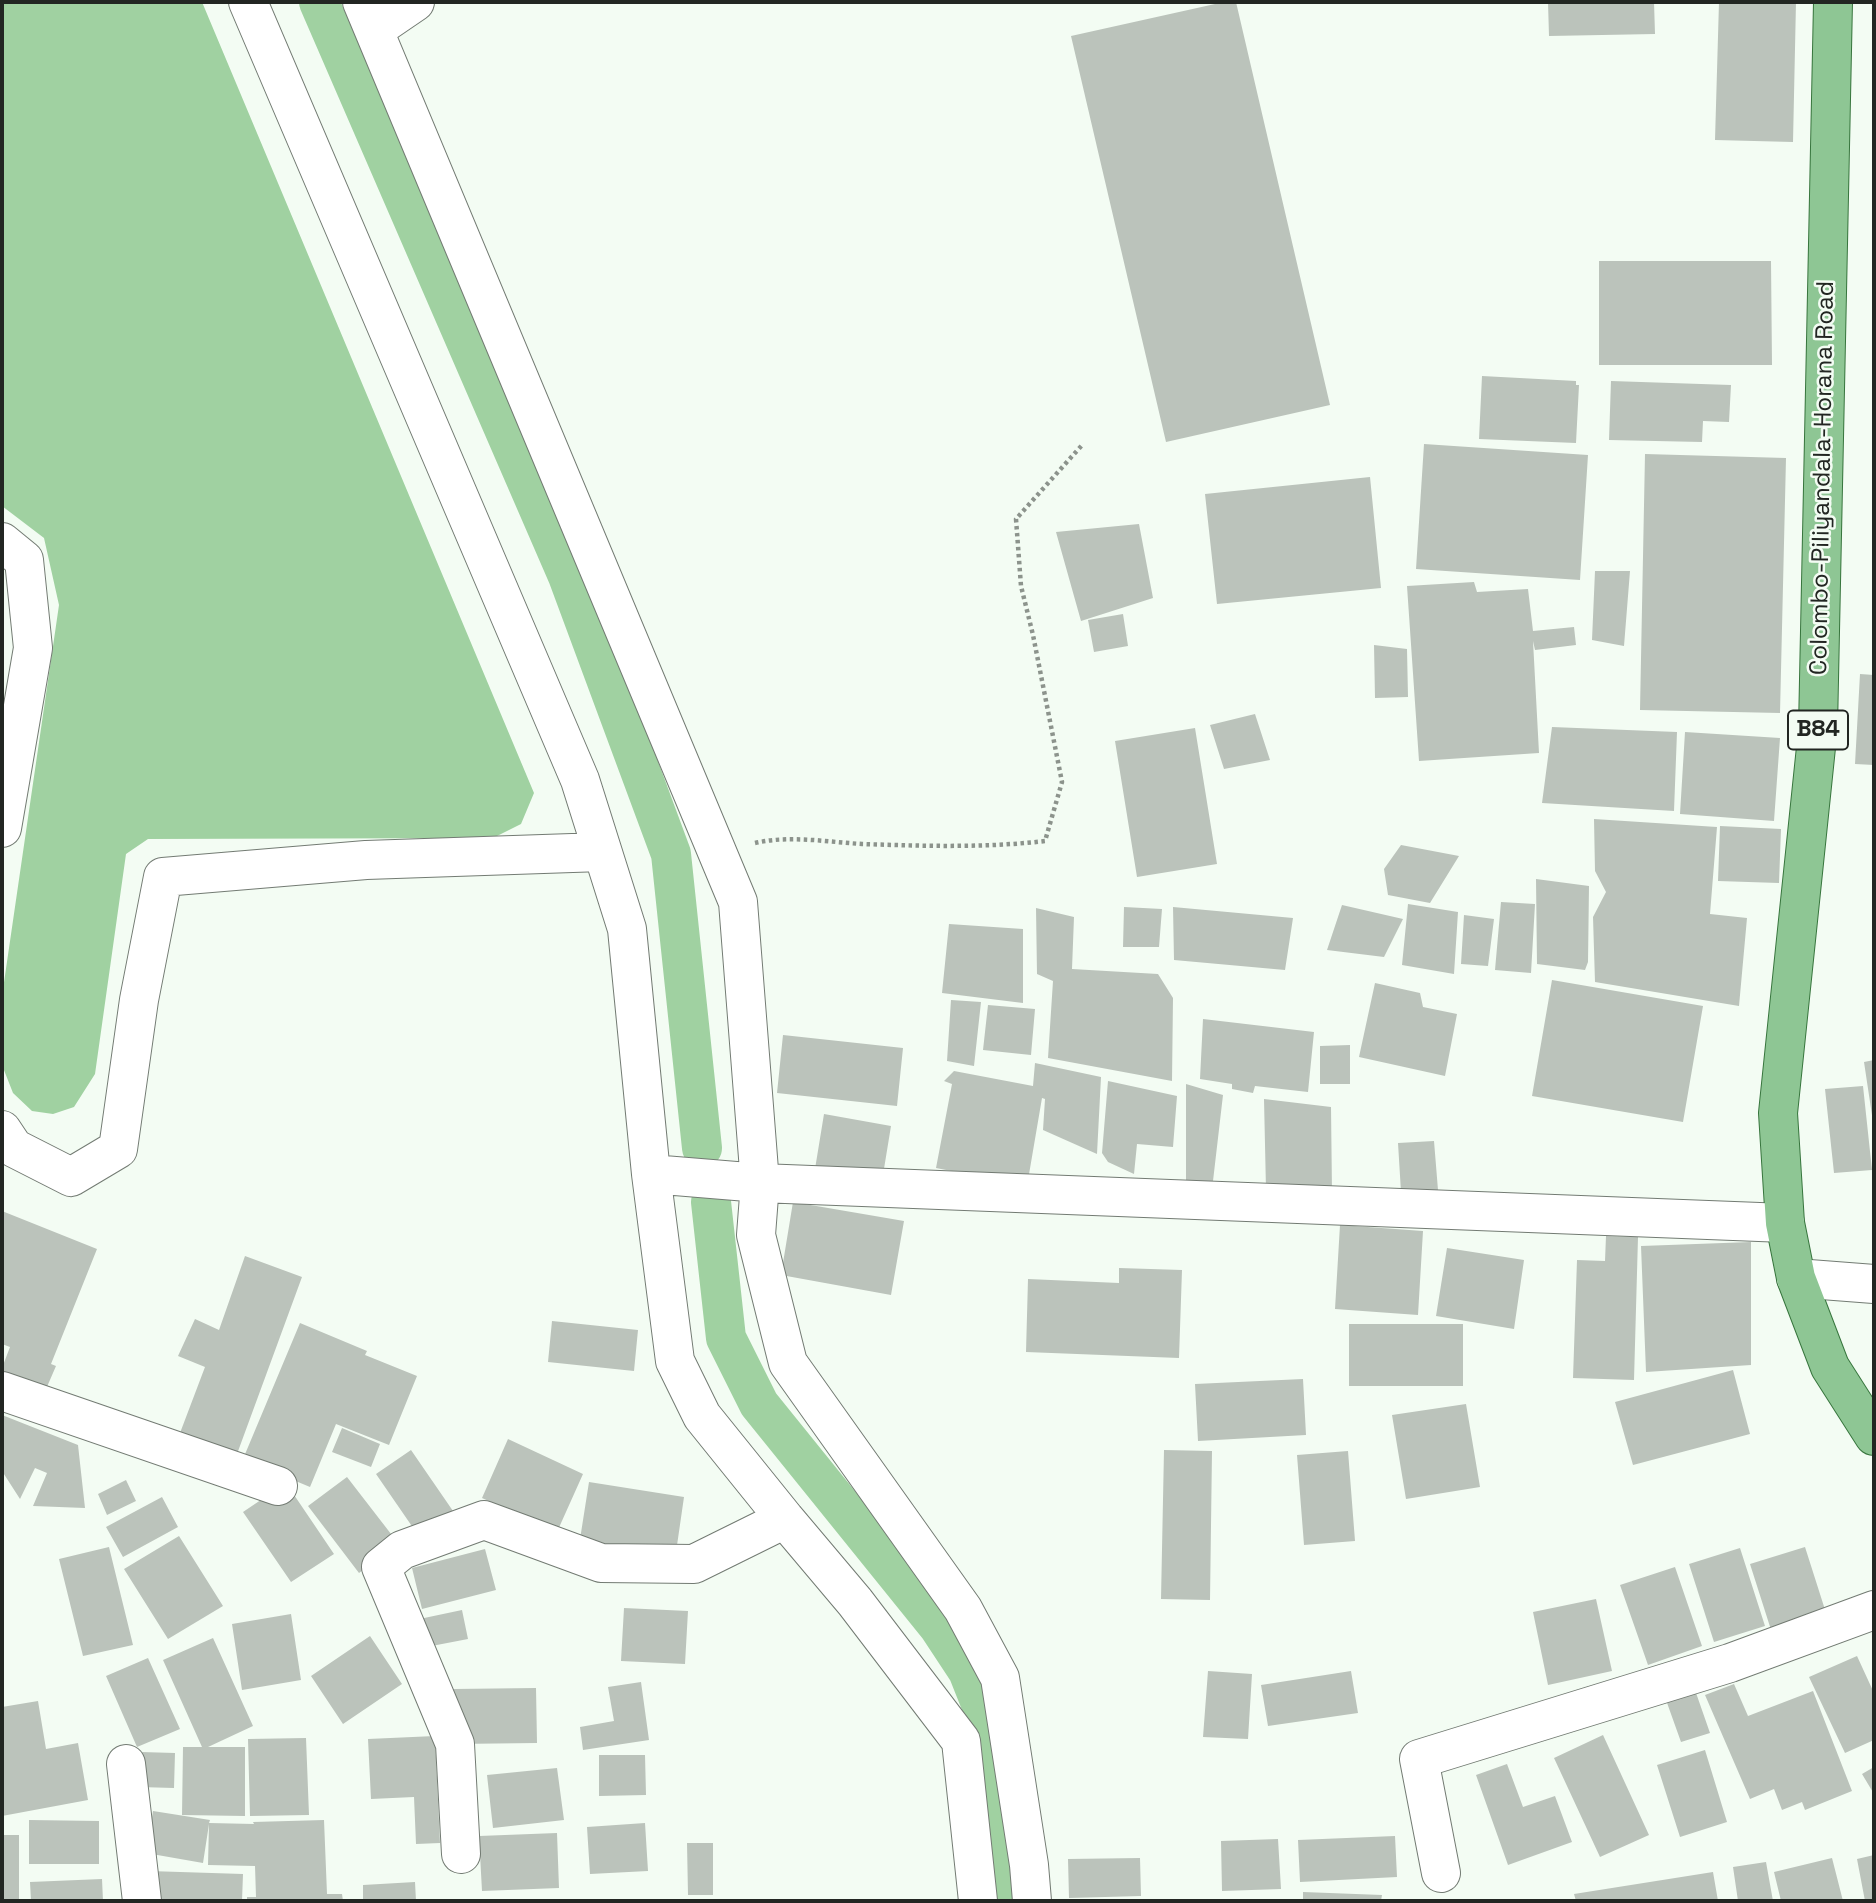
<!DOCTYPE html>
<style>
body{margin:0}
#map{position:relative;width:1876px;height:1903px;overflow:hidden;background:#f3fcf3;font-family:"Space Grotesk",sans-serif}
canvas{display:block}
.frame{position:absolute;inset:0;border:4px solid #222622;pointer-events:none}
</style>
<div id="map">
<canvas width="1876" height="1903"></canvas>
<div class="frame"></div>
</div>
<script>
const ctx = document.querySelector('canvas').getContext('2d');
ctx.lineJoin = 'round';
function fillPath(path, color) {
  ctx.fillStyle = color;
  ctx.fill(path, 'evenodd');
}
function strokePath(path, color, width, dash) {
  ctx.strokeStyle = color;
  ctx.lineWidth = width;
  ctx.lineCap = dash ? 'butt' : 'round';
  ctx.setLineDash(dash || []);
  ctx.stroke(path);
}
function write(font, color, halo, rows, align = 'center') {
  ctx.font = font + ' "Space Grotesk",sans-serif';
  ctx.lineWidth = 5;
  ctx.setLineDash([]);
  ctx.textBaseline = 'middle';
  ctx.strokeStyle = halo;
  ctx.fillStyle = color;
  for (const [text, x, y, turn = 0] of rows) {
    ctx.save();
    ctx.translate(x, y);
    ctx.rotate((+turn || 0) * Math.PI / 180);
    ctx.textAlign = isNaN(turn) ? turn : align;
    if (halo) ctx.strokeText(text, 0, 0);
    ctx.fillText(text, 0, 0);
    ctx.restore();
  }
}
fillPath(new Path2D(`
 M2 2H202L534 793 521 824 493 838 148 839 126 854 95 1074 74 1107 53 1114 32 1111 13 1093 2 1065V996L59 605 44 538 2 506Z`), '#a0d1a1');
strokePath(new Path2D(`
 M319 2 568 576 671 854 702 1148
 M711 1202 726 1338 759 1404 939 1627 968 1671 989 1724 1005 1901`), '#a0d1a1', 40);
fillPath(new Path2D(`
 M1224 2H1236L1330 405 1166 442 1071 36Z
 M1548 2H1654L1655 34 1549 36Z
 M1719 2H1796L1793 142 1715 140Z
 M1599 261H1771L1772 365H1599Z
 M1482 376 1576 381V385H1579L1576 443 1479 439Z
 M1611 381 1731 385 1729 422 1703 421 1702 442 1609 440Z
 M1424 444 1588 455 1580 580 1416 569Z
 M1645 454 1786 458 1780 713 1640 710Z
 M1370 477 1381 588 1217 604 1205 494Z
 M1139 524 1153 598 1081 621 1056 532Z
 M1595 571H1630L1624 646 1592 640Z
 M1474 582 1477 592 1528 589 1533 631 1574 627 1576 645 1535 650 1533 641 1539 753 1419 761 1407 586Z
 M1123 614 1128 646 1094 652 1088 620Z
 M1374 645 1407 649 1408 697 1375 698Z
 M1860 674 1874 675V765L1855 764Z
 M1255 714 1270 760 1224 769 1210 725Z
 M1552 727 1677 732 1674 811 1542 803Z
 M1195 728 1217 864 1137 877 1115 741Z
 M1685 732 1780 738 1774 821 1680 814Z
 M1594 819 1717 827 1710 914 1747 918 1739 1006 1595 982 1593 917 1606 892 1595 871Z
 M1720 826 1781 829 1779 883 1718 881Z
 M1401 845 1459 856 1430 903 1388 895 1384 869Z
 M1536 879 1589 886 1588 962 1585 970 1537 964Z
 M1501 902 1535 904 1531 973 1495 970Z
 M1408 904 1458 912 1454 974 1402 965Z
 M1342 905 1403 919 1384 957 1327 950Z
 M1124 907 1162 909 1159 947H1123Z
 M1173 907 1293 918 1285 970 1174 960Z
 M1036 908 1074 917 1072 969 1158 974 1173 998 1172 1081 1048 1058 1053 981 1037 974Z
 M1464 915 1494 919 1488 966 1461 964Z
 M949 924 1023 929V1003L942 993Z
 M1552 980 1703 1006 1683 1122 1532 1096Z
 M1375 983 1420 993 1423 1007 1457 1014 1445 1076 1359 1057Z
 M951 1000 981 1002 974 1066 947 1061Z
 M988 1005 1035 1009 1031 1055 983 1050Z
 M1203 1019 1314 1032 1308 1092 1255 1086 1253 1093 1232 1089V1084L1200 1079Z
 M783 1035 903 1048 897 1106 777 1093Z
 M1350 1045V1084H1320V1046Z
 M1874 1060V1122H1873L1864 1062Z
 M1035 1063 1101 1077 1097 1154 1043 1130 1045 1099 1042 1098 1027 1186 936 1168 952 1084 944 1081 954 1071 1033 1086Z
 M1108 1081 1177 1096 1173 1147 1137 1144 1134 1174 1108 1162 1102 1153Z
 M1186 1084 1223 1095 1213 1181 1186 1182Z
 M1863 1086 1872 1170 1834 1173 1825 1089Z
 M1264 1099 1331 1107 1332 1193 1266 1190Z
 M824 1114 891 1126 882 1181 815 1169Z
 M1434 1141 1438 1190 1401 1192 1398 1143Z
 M793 1202 904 1221 891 1295 781 1275Z
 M2 1211 97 1249 51 1364 56 1366 40 1403 2 1387V1368L10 1347 2 1344Z
 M1340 1225 1423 1231 1418 1315 1335 1309Z
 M1606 1236 1638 1237 1634 1380 1573 1378 1577 1260 1605 1261Z
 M1751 1242V1365L1646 1372 1641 1246Z
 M1447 1248 1524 1260 1514 1329 1436 1316Z
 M245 1256 302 1277 237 1454 180 1433 205 1367 178 1356 195 1319 219 1330Z
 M1119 1268 1182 1270 1179 1358 1026 1352 1028 1279 1119 1283Z
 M552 1321 638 1330 634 1371 548 1362Z
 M300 1323 367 1351 365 1355 417 1376 389 1445 336 1424 310 1487 243 1459Z
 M1349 1324H1463V1386H1349Z
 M1733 1370 1750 1434 1633 1465 1615 1402Z
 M1303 1379 1306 1435 1198 1441 1195 1384Z
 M1466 1404 1480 1487 1406 1499 1392 1415Z
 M2 1415 78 1445 85 1508 33 1506 47 1473 35 1468 20 1499 2 1471Z
 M342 1428 380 1444 371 1467 332 1452Z
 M508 1439 583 1474 557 1532 482 1498Z
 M411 1450 453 1511 418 1535 376 1474Z
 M1164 1450 1212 1451 1210 1600 1161 1599Z
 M1348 1451 1355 1541 1304 1545 1297 1455Z
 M347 1477 398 1543 359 1573 308 1506Z
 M126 1480 136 1501 107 1515 98 1494Z
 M589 1482 684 1497 674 1566 578 1552Z
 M286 1483 334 1554 291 1582 243 1512Z
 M162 1497 178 1527 123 1557 106 1527Z
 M179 1536 223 1606 168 1639 124 1569Z
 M109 1547 133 1645 83 1656 59 1559Z
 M1805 1547 1827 1616 1772 1633 1750 1564Z
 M1740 1548 1765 1626 1714 1642 1689 1564Z
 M485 1549 496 1590 422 1609 412 1568Z
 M1675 1567 1702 1646 1648 1665 1620 1585Z
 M1596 1599 1612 1671 1548 1685 1533 1612Z
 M624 1608 688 1611 685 1664 621 1661Z
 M462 1610 468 1639 416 1649 410 1621Z
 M291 1614 301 1680 242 1690 232 1624Z
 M370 1636 402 1684 343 1724 311 1676Z
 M213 1638 253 1726 208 1747H245V1816L182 1815 183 1747H202L163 1660Z
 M1857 1656 1874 1693V1740L1845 1753 1809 1677Z
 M148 1658 180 1729 137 1747 106 1676Z
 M1208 1671 1252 1674 1248 1739 1203 1737Z
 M1351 1671 1358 1713 1268 1726 1261 1685Z
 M641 1682 649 1740 583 1750 580 1727 614 1721 608 1687Z
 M1734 1684 1748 1716 1813 1691 1852 1791 1805 1810 1802 1802 1782 1810 1774 1789 1750 1799 1705 1695Z
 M536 1688 537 1743 455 1744 454 1689Z
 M1695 1690 1710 1733 1681 1742 1666 1700Z
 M38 1701 46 1749 78 1743 88 1800 2 1816V1707Z
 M1603 1735 1649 1835 1600 1857 1554 1758Z
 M435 1736 440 1843 416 1844 414 1797 371 1799 368 1739Z
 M306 1738 309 1815 250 1816 248 1739Z
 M1705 1750 1727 1822 1680 1837 1657 1765Z
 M141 1752 175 1753 174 1788 139 1787Z
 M599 1755H645L646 1795 599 1796Z
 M1507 1764 1523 1807 1555 1796 1572 1842 1508 1865 1476 1775Z
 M1874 1767V1794L1862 1774Z
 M557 1768 564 1820 493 1828 487 1775Z
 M153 1811 210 1820 209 1823 254 1824 253 1822 324 1820 327 1894H342L343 1901H247V1897H256L255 1866 208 1865 209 1824 203 1863 146 1853Z
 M29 1820 99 1821V1864H29Z
 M645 1823 648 1871 590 1874 587 1827Z
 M557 1833 559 1888 482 1891 479 1836Z
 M2 1835H19V1901H2Z
 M1395 1836 1397 1877 1300 1882 1298 1840Z
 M1278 1839 1281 1889 1222 1891 1221 1841Z
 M687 1843H713V1895H688Z
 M1874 1855V1901H1865L1857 1859Z
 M1140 1858 1141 1896 1069 1898 1068 1859Z
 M1832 1858 1843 1901H1781L1774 1872Z
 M1766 1862 1773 1901H1738L1733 1867Z
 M149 1871 243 1874 242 1901H148Z
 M1713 1872 1718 1901H1576L1574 1894Z
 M102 1879 103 1901H31L30 1882Z
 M415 1882 416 1901H363V1885Z
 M1303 1892 1382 1895 1381 1901H1303Z`), '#bbc3bb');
const minor = new Path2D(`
 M248 2 580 780 627 929 651 1174 675 1361 702 1416 785 1519 855 1602 961 1741 978 1901
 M362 2 738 902 760 1183 756 1235 788 1363 963 1609 1000 1678 1029 1865 1032 1901
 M374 30 415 2
 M2 542 24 560 33 648 2 828
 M2 1130 14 1148 71 1177 118 1149 139 1000 163 877 366 860 602 852
 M651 1174 760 1183 1785 1223
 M1796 1278 1874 1284
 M2 1391 278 1486
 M126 1764 142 1901
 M461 1854 455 1744 381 1567 402 1550 484 1520 601 1563 694 1564 785 1519
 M1441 1873 1419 1759 1730 1663 1874 1610`);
const major = new Path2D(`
 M1833 2 1818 728 1778 1113 1785 1223 1796 1278 1830 1367 1874 1436`);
strokePath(minor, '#737b73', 40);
strokePath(major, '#37753d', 40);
strokePath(new Path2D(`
 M755 843C790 835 827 842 862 844 923 846 985 848 1045 841L1062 782 1033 635 1021 586 1016 519 1083 444`), '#8c938c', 4.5, [3.5, 3.5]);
strokePath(minor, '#fff', 38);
strokePath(major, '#8ec694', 38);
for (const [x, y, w] of [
 [1818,730,60]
]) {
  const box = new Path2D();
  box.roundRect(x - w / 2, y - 19.5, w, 39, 5);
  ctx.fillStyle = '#f3fcf3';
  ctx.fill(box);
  strokePath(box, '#222622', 2);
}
write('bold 23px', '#222622', null, [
 ["B84",1818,730]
]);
write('24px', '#222622', '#f3fcf3', [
 ["Colombo-Piliyandala-Horana Road",1823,478,-89]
]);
</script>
